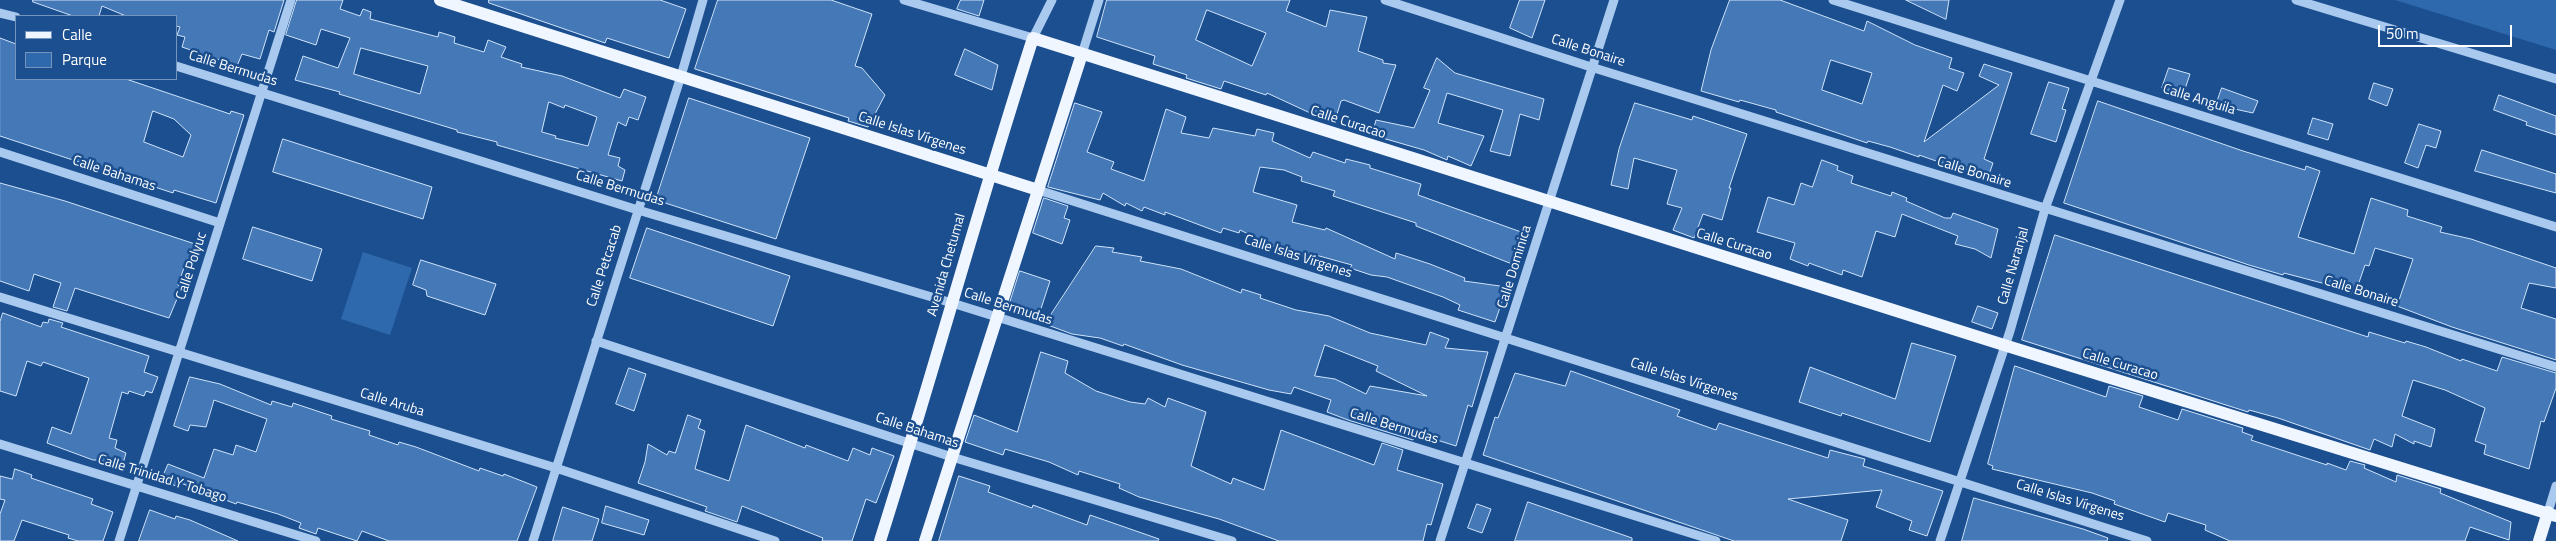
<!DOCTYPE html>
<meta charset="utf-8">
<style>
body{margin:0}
#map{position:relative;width:2556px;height:541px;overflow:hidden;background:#1b4f8f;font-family:"Titillium Web",sans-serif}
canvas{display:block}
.legend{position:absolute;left:15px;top:15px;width:162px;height:65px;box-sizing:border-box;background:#1b4f8f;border:1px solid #7695bc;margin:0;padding:6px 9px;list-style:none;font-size:15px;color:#fff}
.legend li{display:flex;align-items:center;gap:10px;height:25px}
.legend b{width:25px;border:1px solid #7695bc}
.scale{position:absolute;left:2378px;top:25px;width:134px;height:22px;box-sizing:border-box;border:2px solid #fff;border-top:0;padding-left:6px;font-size:15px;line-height:18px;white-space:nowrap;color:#fff;-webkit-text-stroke:4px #1b4f8f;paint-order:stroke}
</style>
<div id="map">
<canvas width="2556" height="541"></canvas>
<ul class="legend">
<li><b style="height:6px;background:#f0f6ff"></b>Calle</li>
<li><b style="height:14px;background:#2e69ad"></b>Parque</li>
</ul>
<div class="scale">50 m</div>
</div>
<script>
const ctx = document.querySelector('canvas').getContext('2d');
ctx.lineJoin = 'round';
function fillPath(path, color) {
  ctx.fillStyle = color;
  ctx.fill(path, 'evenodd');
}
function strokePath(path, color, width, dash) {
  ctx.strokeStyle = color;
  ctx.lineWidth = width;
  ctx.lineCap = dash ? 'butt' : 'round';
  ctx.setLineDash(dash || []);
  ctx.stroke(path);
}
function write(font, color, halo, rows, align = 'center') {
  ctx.font = font + ' "Titillium Web",sans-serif';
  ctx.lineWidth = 5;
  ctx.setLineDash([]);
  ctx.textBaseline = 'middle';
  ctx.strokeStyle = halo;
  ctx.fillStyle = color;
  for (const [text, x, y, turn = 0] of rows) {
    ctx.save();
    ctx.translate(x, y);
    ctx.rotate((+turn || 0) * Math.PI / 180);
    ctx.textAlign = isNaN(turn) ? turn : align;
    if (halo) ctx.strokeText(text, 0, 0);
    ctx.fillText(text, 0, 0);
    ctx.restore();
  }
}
fillPath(new Path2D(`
 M2395 0H2556V50Z
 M363 252 412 268 390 335 341 319Z`), '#2e69ad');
const building = new Path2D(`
 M33 0H284L274 32 269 30 260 59 242 54 237 66 182 47 185 37 177 35 180 27 176 26V16H126L102 6 99 16H73L33 2Z
 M297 0H343L340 9 360 16 363 9 371 12 370 19 438 37 439 32 455 37 454 43 484 52 488 40 506 47 501 57 522 64 521 67 562 76 620 98 624 89 646 97 638 120 629 117 626 126 618 122 608 155 620 158 618 166 625 170 622 181 497 145V142L457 132V130L339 94 340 92 295 80 303 56 338 68 350 38 321 29 316 45 286 35ZM361 48 428 66 420 94 354 74ZM549 102 564 108 565 105 597 117 588 146 555 138 556 136 542 132Z
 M489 0H660L686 9 669 58 607 38 605 43 489 3Z
 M718 0H831L872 14 855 66 862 68 885 95 868 127 848 121 849 118 695 69Z
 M961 0H984L979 16 957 9Z
 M1107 0H1290L1286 11 1326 27 1330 10 1367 17 1358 51 1383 60V63L1396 65 1379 113 1344 100 1341 101 1334 124 1267 93 1266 95 1224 81 1221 89 1186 78 1187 75 1153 64 1155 56 1097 37ZM1207 10 1266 33 1252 66 1196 40Z
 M1520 0H1545L1532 38 1510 28Z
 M1730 0H1780L1864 31 1867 21 1915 45 1952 58 1949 68 1964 73 1957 91 1943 85 1924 142 1999 85 1979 76 1984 64 2012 73 1984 159 1993 163 1987 180 1963 167 1962 170 1919 155V157L1890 147 1868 141 1867 143 1776 112V110L1740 100 1739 102 1701 91 1711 50ZM1831 60 1872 73 1862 104 1822 90Z
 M1906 0H1949L1946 19Z
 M0 38 16 44V79H126L230 114 231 111 244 115 216 203 174 190 173 193 0 136ZM153 111 174 119 191 135 183 157 144 142Z
 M965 49 998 65 992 90 955 75Z
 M1437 58 1455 73 1544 99 1539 120 1520 114 1510 156 1490 151 1503 110 1447 93 1438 123 1484 136 1471 166 1448 156 1447 160 1424 150 1372 135 1376 120 1414 128 1430 90 1424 88Z
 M2169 68 2190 74 2183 95 2162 88Z
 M2049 82 2069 88 2062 109 2066 110 2056 142 2031 134Z
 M2374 83 2393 89 2387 106 2369 99Z
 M2222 88 2258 101 2253 113 2216 105Z
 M2499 95 2556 116V135L2526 125 2527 122 2494 110Z
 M689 98 810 138 776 239 656 200Z
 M2098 101 2243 151 2305 170 2306 166 2320 171 2298 237 2354 254 2371 198 2408 210 2407 216 2442 227 2440 232 2471 239 2556 268V288L2529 283 2521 308 2556 319V360L2452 327 2397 306 2413 259 2375 248 2369 266 2365 265 2355 294 2322 283 2284 273 2283 275 2249 265 2064 203Z
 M1075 103 1102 112 1087 152 1114 162 1111 169 1144 181 1166 109 1186 117 1181 133 1209 138 1213 128 1255 136 1257 129 1274 133 1272 141 1310 158 1313 152 1345 163 1346 159 1370 165V168L1421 184 1418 195 1524 233 1512 264 1416 226V223L1333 196 1335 191 1301 181 1302 177 1284 170 1260 167 1253 192 1297 205 1292 222 1325 230 1326 228 1395 259 1396 253 1430 264 1465 278 1464 281 1507 287 1495 322 1458 310 1460 305 1443 297 1387 277 1371 275 1350 268 1352 265 1312 254 1311 258 1283 249V251L1240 230 1239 233 1223 228 1221 233 1165 212V215L1144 207 1142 211 1126 203 1125 206 1103 193 1100 200 1048 187Z
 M1635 103 1692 120 1693 116 1747 134 1729 188H1731L1722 220 1703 214 1694 238 1673 230 1682 208 1667 204 1677 170 1634 158 1628 189 1611 185 1619 149Z
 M2313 118 2333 124 2328 140 2308 134Z
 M2419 124 2441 131 2436 148 2426 145 2418 168 2405 163Z
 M283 139 432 187 423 219 273 172Z
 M2482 150 2556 174V193L2475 171Z
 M1822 160 1838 166 1837 170 1853 176 1851 183 1891 196 1892 192 1907 198 1906 201 1945 218H1951L1953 213 1998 229 1991 258 1975 249 1955 244 1958 236 1902 214 1895 237 1876 231 1862 277 1843 270 1842 275 1809 263 1808 266 1790 259 1795 243 1757 232 1768 197 1794 205 1801 183 1812 187Z
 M0 183 65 201 195 244 190 261 187 259 178 285 182 287 169 318 75 288 67 311 53 307 61 283 34 274 29 291 0 281Z
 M1044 198 1068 206 1064 218 1070 220 1062 244 1033 233Z
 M253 227 322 249 312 281 243 259Z
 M647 228 790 276 773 326 630 278Z
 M2055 235 2368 337 2369 332 2405 343 2406 341 2426 347 2461 361 2462 359 2497 371 2502 357 2556 373V388L2544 422 2541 421 2529 469 2484 454 2486 445 2475 441 2485 408 2445 390 2413 380 2402 416 2435 429 2431 447 2414 441V444L2395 434 2392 447 2374 439 2370 450 2278 418 2249 410 2248 412 2022 340Z
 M1096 246 1114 248 1112 252 1142 257 1140 261 1181 269 1241 293 1242 289 1261 295 1260 298 1296 310 1329 316 1370 333 1426 345 1430 332 1449 339 1445 348 1488 352 1472 407 1468 405 1456 446 1437 440 1436 444 1415 434 1413 440 1348 420 1327 412 1331 400 1294 387 1291 394 1269 390 1182 365 1124 344 1123 346 1100 338 1072 334 1045 324ZM1325 345 1378 366 1376 371 1427 396 1370 386 1366 394 1335 379 1315 376Z
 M421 260 496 284 485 315 427 296 426 290 413 285Z
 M1020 271 1050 281 1037 321 1008 309Z
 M1978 306 1998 313 1992 329 1972 322Z
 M3 313 41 327 43 322 48 323 49 319 63 323 61 327 149 356 144 372 158 377 152 393 146 391 144 396 129 391 128 394 122 392 109 438 117 440 115 448 126 453 122 467 99 460H93L47 443 52 427 71 434 89 378 43 362 41 366 27 361 16 396 0 391V322Z
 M1912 343 1956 356 1930 442 1842 413 1841 416 1799 402 1810 367 1895 399Z
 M1041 352 1068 361 1065 373 1096 391 1130 402 1145 404 1148 398 1165 407 1168 398 1206 412 1191 466 1231 484 1233 478 1264 490 1281 430 1374 465 1382 443 1403 450 1397 470 1443 484 1431 525 1427 524 1423 541H1279L1219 519 1139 497 1119 488 1120 484 1079 471 1078 475 1049 462 1005 449 1003 455 965 442 974 415 1017 432Z
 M2015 366 2106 397 2109 386 2143 396 2139 407 2178 420 2182 409 2243 428 2242 432 2253 436 2251 440 2327 465V463L2346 470 2350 461 2365 465 2364 468 2396 482 2397 475 2441 489 2440 493 2511 522 2509 540 2470 527 2465 541H2230L2205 530 2206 525 2168 513 2165 522 2114 504 2115 501 2092 493 1992 469 1993 466 1988 464Z
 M629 368 646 374 634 411 616 404Z
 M1571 371 1680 410 1677 416 1716 430 1719 423 1828 458 1830 450 1865 459 1863 466 1943 491 1927 536 1909 530 1912 521 1876 507 1882 490 1788 499 1848 520 1841 541H1734L1483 455 1495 417 1498 418 1515 373 1565 386Z
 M190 377 220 384 271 405 272 401 292 407 293 403 332 416 331 419 370 431 369 435 398 445 399 442 416 447 479 471 480 468 503 476 504 474 537 487 517 541H389L362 531 357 541 318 528 316 534 299 528 301 523 278 514 237 502 236 504 178 482 176 486 161 480 168 464 204 478 214 449 233 455 236 445 256 452 267 419 214 400 206 427 190 425 188 431 174 426Z
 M688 415 701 420 698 428 705 431 695 469 729 481 746 425 805 448 806 445 848 461 853 448 870 455 872 448 894 456 876 503 866 499 852 541H822L823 538 742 506 737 522 705 511 707 507 638 483 645 462 648 444 667 455 669 451 675 453Z
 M15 469 32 475 31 478 93 499 91 504 113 512 103 541H78L68 538 69 535 22 520 14 541H0V514L5 500 0 499V476L12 479Z
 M959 476 990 486 988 492 1032 508 1033 505 1087 525 1090 515 1159 539 1158 541H939Z
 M1974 498 2083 529 2108 538 2107 541H1962Z
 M1528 502 1632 538V541H1515Z
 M1477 504 1491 509 1482 533 1468 528Z
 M606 506 649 520 644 535 602 523Z
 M563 507 599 519 592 541H553Z
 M150 510 175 519 176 516 190 520 238 541H139Z`);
fillPath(building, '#4478b7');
strokePath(building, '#cfe3fa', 1);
strokePath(new Path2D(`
 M904 0 1033 38 1052 0
 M1385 0 1591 67 2556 367
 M1833 0 2556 227
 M2296 0 2556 79
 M0 13 16 17
 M1082 54 1099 0
 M176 66 638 210 952 303 1716 541
 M0 152 220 223
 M1038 190 2147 541
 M0 297 556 468 775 541
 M596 341 952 457 1232 541
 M0 444 316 541
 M2548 512 2556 486
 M119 541 291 0
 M533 541 681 76 703 0
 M1440 541 1614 0
 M1940 541 2010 331 2045 209 2120 0`), '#a9c9ee', 9);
strokePath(new Path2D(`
 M440 0 1038 190
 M880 541C933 374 979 205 1033 38L2004 345 2556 516
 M925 541 1082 54
 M2539 541 2548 512`), '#f0f6ff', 12);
write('14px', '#fff', '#1b4f8f', [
 ["Calle Bonaire",1588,51,18],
 ["Calle Bermudas",233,69,17],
 ["Calle Anguila",2199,100,17],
 ["Calle Curacao",1348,123,18],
 ["Calle Islas Vírgenes",912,134,18],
 ["Calle Bonaire",1974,173,17],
 ["Calle Bahamas",114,174,18],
 ["Calle Bermudas",620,189,17],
 ["Calle Curacao",1734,245,17],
 ["Calle Islas Vírgenes",1298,257,18],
 ["Avenida Chetumal",947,265,-74],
 ["Calle Polyuc",192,266,-72],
 ["Calle Petcacab",605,266,-72],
 ["Calle Naranjal",2014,266,-74],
 ["Calle Dominica",1515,267,-73],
 ["Calle Bonaire",2361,292,17],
 ["Calle Bermudas",1008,307,18],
 ["Calle Curacao",2120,365,17],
 ["Calle Islas Vírgenes",1684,380,18],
 ["Calle Aruba",392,403,17],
 ["Calle Bermudas",1394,427,17],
 ["Calle Bahamas",917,431,18],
 ["Calle Trinidad Y Tobago",162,479,17],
 ["Calle Islas Vírgenes",2070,501,17]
]);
</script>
